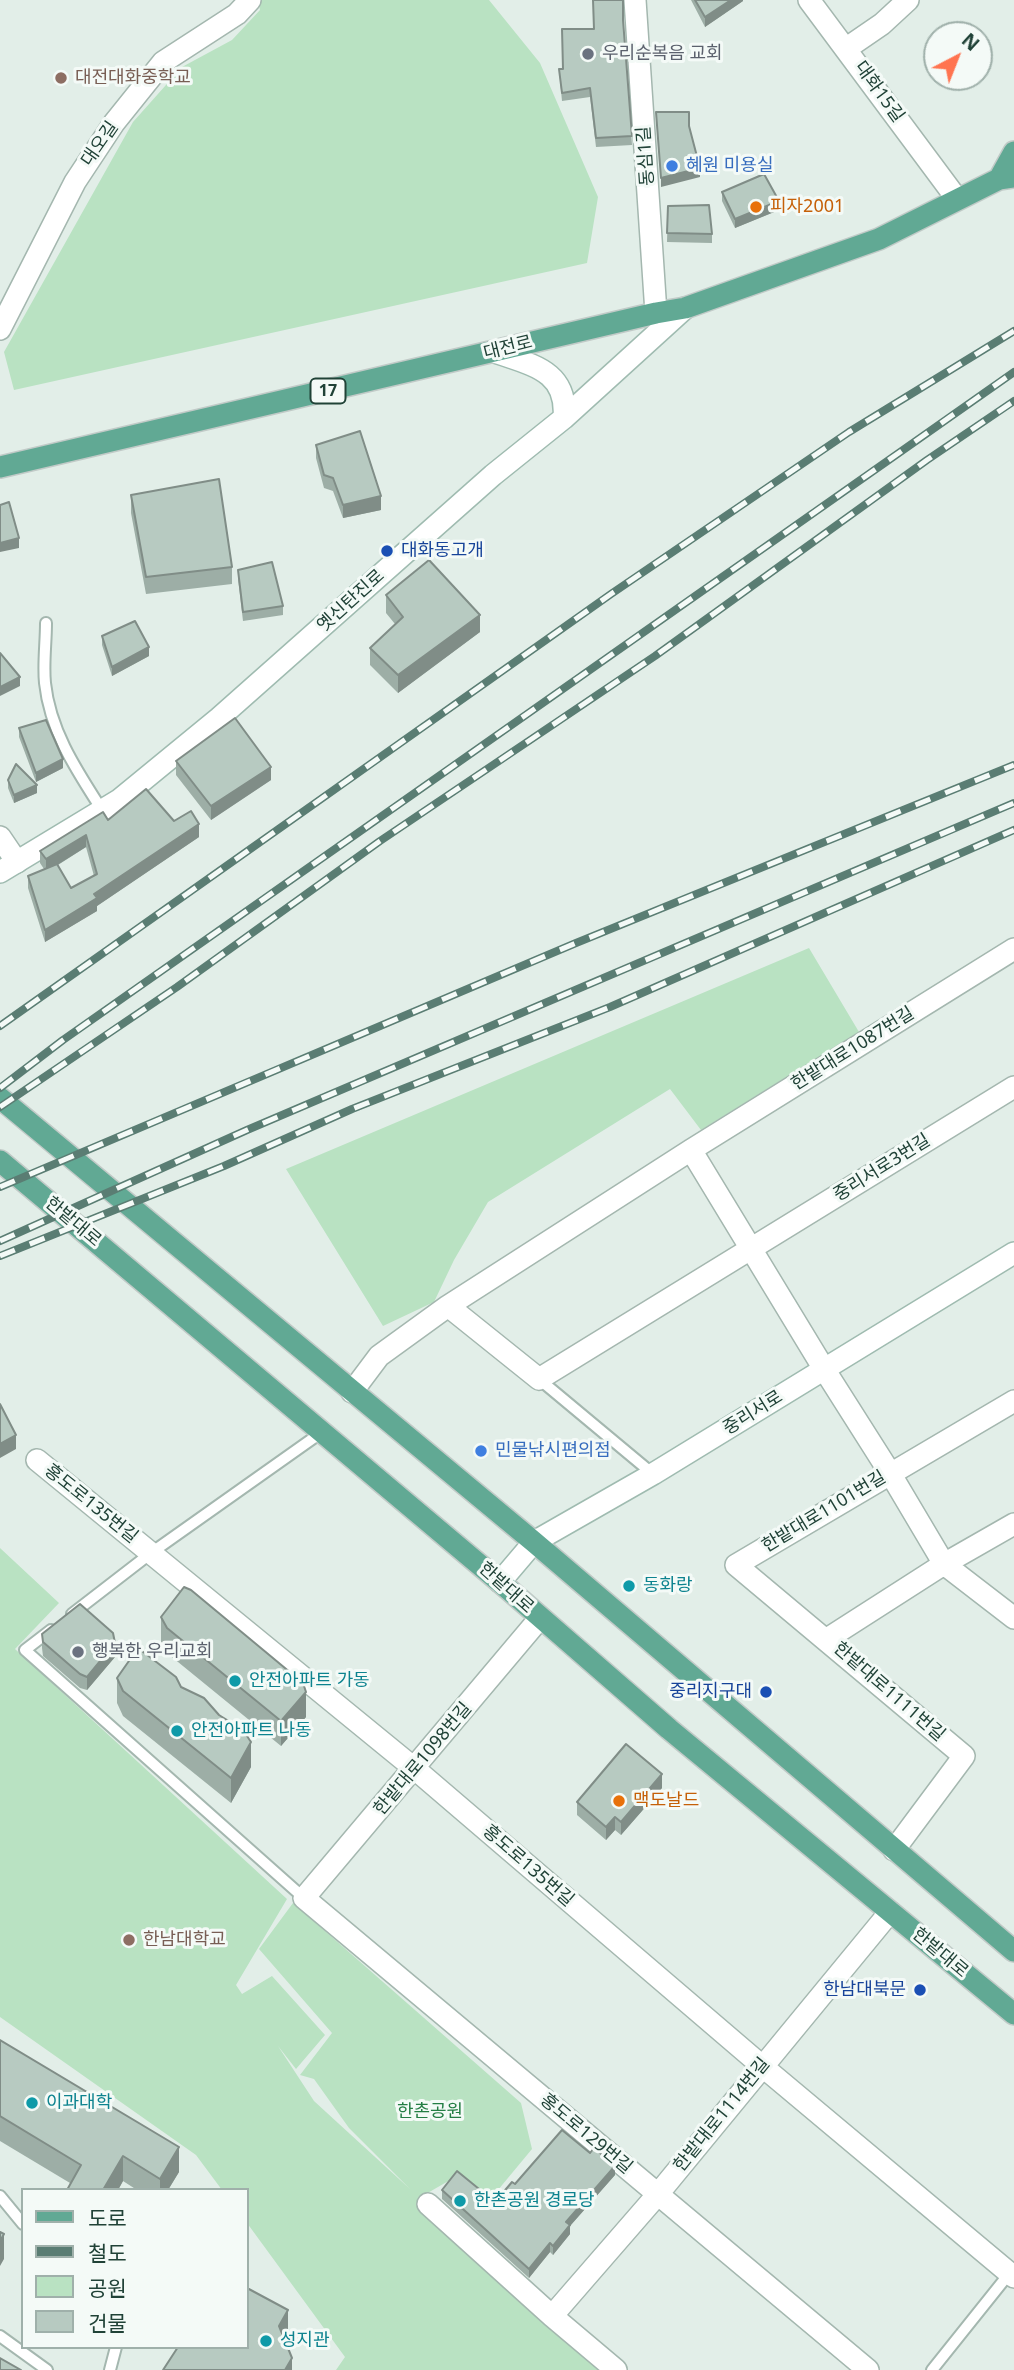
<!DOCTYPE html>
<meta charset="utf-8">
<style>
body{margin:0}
#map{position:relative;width:1014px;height:2370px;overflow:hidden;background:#e2eee8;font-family:"Noto Sans","Noto Sans KR",sans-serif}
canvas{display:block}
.legend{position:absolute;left:21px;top:2188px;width:228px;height:161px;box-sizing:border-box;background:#f4faf7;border:2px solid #9fb0aa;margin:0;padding:9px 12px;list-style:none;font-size:21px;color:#204237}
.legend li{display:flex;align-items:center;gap:14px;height:35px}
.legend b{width:35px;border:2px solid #9fb0aa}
.north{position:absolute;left:923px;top:21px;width:70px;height:70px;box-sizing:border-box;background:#f4faf7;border:2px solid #9fb0aa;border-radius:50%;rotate:42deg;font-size:19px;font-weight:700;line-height:28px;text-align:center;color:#204237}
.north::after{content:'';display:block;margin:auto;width:24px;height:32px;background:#ff7450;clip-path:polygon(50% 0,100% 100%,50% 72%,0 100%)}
</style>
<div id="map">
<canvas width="1014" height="2370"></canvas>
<ul class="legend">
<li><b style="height:9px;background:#61a994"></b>도로</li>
<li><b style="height:9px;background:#5a7d73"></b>철도</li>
<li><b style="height:19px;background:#b9e2c2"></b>공원</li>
<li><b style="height:19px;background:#b7cac1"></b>건물</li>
</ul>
<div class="north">N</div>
</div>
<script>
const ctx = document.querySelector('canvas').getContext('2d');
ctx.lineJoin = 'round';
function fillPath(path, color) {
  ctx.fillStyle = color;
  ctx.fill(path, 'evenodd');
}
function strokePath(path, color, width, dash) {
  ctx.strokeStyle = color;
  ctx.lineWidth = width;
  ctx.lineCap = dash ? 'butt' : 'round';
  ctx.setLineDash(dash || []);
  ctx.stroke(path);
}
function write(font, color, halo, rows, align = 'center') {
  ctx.font = font + ' "Noto Sans","Noto Sans KR",sans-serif';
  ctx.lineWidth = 6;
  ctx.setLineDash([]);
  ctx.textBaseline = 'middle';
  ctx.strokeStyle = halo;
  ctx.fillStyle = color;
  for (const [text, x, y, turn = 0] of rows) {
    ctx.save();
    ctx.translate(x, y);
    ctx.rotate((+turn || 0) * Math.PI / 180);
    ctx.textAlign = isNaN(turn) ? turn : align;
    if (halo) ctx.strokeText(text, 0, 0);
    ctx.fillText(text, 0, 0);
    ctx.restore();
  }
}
fillPath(new Path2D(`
 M258 0H489L540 63 598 197 587 263 14 390 4 352 133 122 182 67 232 40 260 10Z
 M809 948 859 1032 701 1130 670 1089 488 1202 454 1260 434 1302 383 1326 286 1169Z
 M0 1548 59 1603 15 1649 287 1899 236 1985 242 1994 272 1976 325 2035 296 2069 278 2046 314 2101 410 2189 349 2128 314 2079 300 2075 332 2033 259 1949 293 1903 521 2103 532 2149 493 2196 457 2176 419 2198 604 2370H336L345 2357 247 2223V2190H222L196 2155 0 2017Z`), '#b9e2c2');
const lane = new Path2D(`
 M46 623C46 643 43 664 45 683 50 731 77 771 102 810
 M539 1379 653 1474
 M72 1614 151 1553 322 1432
 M51 1630 25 1650 304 1898
 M0 2196 23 2224
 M0 2336 47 2370
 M110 2370 116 2347
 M932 2370 1012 2270`);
const street = new Path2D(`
 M635 0 656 313
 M809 0 957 199
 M847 48 882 24 908 0
 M0 329 75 182 114 123 163 62 237 14 250 0
 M0 837 17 862
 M691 1150 824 1369 890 1473 944 1564 1014 1618
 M448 1306 539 1379 1014 1087
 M352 1392 379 1356 448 1306 691 1150 1014 949
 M37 1460 415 1769 762 2066 1014 2277
 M540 1618 304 1898 868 2370
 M827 1639 944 1564 1014 1524
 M894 1850 964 1756 736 1565 1014 1401
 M428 2204 552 2316 616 2370
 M552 2316 658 2194 890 1912`);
const secondary = new Path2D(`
 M495 352C531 365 568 370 564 418
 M0 872 119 800 219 718 493 475 564 418 685 308
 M500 1582 534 1542 653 1474 1014 1253`);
const primary = new Path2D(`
 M999 179 1014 152
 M0 467 656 313 685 308 879 239 999 179 1014 177
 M0 1098 534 1542 1014 1951
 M0 1161 500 1582 669 1729 1014 2014`);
strokePath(lane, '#a4b7af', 14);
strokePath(street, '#a4b7af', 24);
strokePath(secondary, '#9fbbb0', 24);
strokePath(primary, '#c1cac7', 24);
strokePath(lane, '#fff', 10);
strokePath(street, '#fff', 21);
strokePath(secondary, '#fff', 21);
strokePath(primary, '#61a994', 21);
const rail = new Path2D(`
 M0 1026 611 594 849 432 1014 331
 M0 1088 63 1040 1014 372
 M0 1107 177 987 380 841 655 656 927 460 1014 401
 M0 1187 576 943 1014 765
 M0 1241 247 1130 1014 803
 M0 1256 224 1166 352 1109 610 1007 1014 830`);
strokePath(rail, '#5a7d73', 8);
strokePath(rail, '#f4faf7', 5, [16]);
fillPath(new Path2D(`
 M691 0H743V1L705 27Z
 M623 21 632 145 596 147 590 97 562 101 559 69H563L593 29Z
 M722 192 779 210 735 228 722 201Z
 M668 206 712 234V243L667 242Z
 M316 445 381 510 343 518 333 491 324 488 316 458Z
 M131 495 232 567V584L146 594 131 513Z
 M238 570 283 606V615L243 621 238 579Z
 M386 595 480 632 398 693 370 665V648L395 624 386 613Z
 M102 636 149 656 112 676 102 645Z
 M19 728 63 768 36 782 19 737Z
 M176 761 271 780 211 820 176 775Z
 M8 780 37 793 14 803 8 788Z
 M108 820 174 821 199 837 97 906V911L45 942 28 888V876L44 869 40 863V851ZM86 847 94 876 71 888 58 865Z
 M161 1617 306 1717 281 1746 167 1653 161 1642Z
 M42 1634 115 1657 87 1690 80 1688 43 1656 42 1648Z
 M117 1678 181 1687 251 1767 231 1803 123 1716 117 1703Z
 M662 1788 621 1835 615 1830 606 1840 577 1815V1802Z
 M0 2040 179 2172 168 2190H137L123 2181 118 2190H67L70 2183 0 2141Z
 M615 2175 570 2226V2234L553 2255 550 2252 529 2278 442 2199V2190L495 2202 515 2184Z`), '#9daea6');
fillPath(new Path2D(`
 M731 0H743V1L705 27V17Z
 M700 168V177L661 187V178Z
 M779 201V210L735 228V219Z
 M381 496V510L343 518V505Z
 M19 538V548L0 552V543Z
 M480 615V632L398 693V675Z
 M149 647V656L112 676V667Z
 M20 677V686L0 696V687Z
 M63 759V768L36 782V773Z
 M271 767V780L211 820V806Z
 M37 785V793L14 803V795Z
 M199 824V837L97 906V911L45 942V930L94 894Z
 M86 835V847L46 872V859Z
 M16 1435V1449L0 1458V1444Z
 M115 1643V1657L87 1690V1677Z
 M306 1692V1717L281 1746V1721Z
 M251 1742V1767L231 1803V1778Z
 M662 1774V1788L621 1835V1822Z
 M615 1817V1830L606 1840V1827Z
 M179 2147V2172L168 2190H160V2179Z
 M123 2156V2181L118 2190H103Z
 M615 2166V2175L570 2226V2234L553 2255V2246L566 2222Z
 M4 2234V2259L0 2266V2241Z
 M550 2243V2252L529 2278V2269Z
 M288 2310V2335L279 2351V2326Z
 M292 2358V2370H285Z`), '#808d87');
const building = new Path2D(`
 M593 0H623V20L632 136 596 138 590 88 562 93 559 69H563L562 29H594Z
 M695 0H731L705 17Z
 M656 112H689V126L700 168 661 178Z
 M764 174 779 201 735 219 722 192Z
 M709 205 712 234 667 233 668 206Z
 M360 431 381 496 343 505 333 478 324 475 316 445Z
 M219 479 232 567 146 577 131 495Z
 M9 502 19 538 0 543V505Z
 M429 560 480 615 398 675 370 648 403 617 386 595Z
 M272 562 283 606 243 612 238 570Z
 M135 621 149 647 112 667 102 636Z
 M0 653 20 677 0 687Z
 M235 718 271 767 211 806 176 761Z
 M46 720 63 759 36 773 19 728Z
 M16 764 37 785 14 795 8 780Z
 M146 789 174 821 191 811 199 824 94 894 97 898 45 930 28 876 57 864 71 888 97 874 86 835 46 859 40 851 103 812 108 820Z
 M0 1404 16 1435 0 1444Z
 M184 1587 191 1590 303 1683 306 1692 281 1721 167 1628 161 1617Z
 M80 1604 113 1633 115 1643 87 1677 80 1674 43 1642 42 1634Z
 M138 1648 176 1677 181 1687 204 1698 219 1715 243 1730 251 1742 231 1778 123 1691 117 1678Z
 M626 1744 662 1774 621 1822 615 1817 606 1827 577 1802Z
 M0 2040 179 2147 160 2179 123 2156 103 2190H67L81 2165 0 2116Z
 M562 2130 590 2153 594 2148 615 2166 566 2222 570 2225 553 2246 550 2243 529 2269 442 2190 457 2171 495 2202 512 2182 515 2184Z
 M0 2232 4 2234 0 2241Z
 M247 2288 288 2310 279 2326 292 2358 285 2370H163L178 2347H247Z
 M0 2358 21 2370H0Z`);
fillPath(building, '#b7cac1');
strokePath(building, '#808d87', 2);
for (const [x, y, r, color] of [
 [588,54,7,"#6b7280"],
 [61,78,7,"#8d6e63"],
 [672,166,7,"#3f7fe0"],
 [756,207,7,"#e8710a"],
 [387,551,7,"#1a4fb4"],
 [481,1451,7,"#3f7fe0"],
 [629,1586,7,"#0f9aa8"],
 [78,1652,7,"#6b7280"],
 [235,1681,7,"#0f9aa8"],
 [766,1692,7,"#1a4fb4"],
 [177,1731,7,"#0f9aa8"],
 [619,1801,7,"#e8710a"],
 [129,1940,7,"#8d6e63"],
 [920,1990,7,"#1a4fb4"],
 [32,2103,7,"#0f9aa8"],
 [460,2201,7,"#0f9aa8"],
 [266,2341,7,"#0f9aa8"]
]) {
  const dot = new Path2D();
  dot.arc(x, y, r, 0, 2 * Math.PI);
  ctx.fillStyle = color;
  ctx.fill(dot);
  strokePath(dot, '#f4faf7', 2.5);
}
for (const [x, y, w] of [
 [328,391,35]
]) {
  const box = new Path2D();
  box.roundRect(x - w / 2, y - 12.5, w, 25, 5);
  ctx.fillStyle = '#f4faf7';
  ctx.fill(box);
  strokePath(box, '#204237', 2);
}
write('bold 16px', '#204237', null, [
 ["17",328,391]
]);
write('18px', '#5b616d', '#f4faf7', [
 ["우리순복음 교회",602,54],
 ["행복한 우리교회",92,1652]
], 'left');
write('18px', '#785e54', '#f4faf7', [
 ["대전대화중학교",75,78],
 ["한남대학교",143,1940]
], 'left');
write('18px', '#204237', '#f4faf7', [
 ["대화15길",879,92,54],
 ["대오길",100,144,-55],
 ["동심1길",646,156,-94],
 ["대전로",508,348,-14],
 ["옛신탄진로",351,601,-42],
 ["한밭대로1087번길",853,1049,-32],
 ["중리서로3번길",882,1168,-32],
 ["한밭대로",73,1222,40],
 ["중리서로",753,1413,-32],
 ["홍도로135번길",91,1504,39],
 ["한밭대로1101번길",824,1512,-31],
 ["한밭대로",506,1588,42],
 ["한밭대로1111번길",889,1692,41],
 ["한밭대로1098번길",423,1759,-50],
 ["홍도로135번길",528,1866,41],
 ["한밭대로",940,1953,40],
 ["한밭대로1114번길",722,2115,-51],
 ["홍도로129번길",586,2134,40]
]);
write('18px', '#366cbe', '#f4faf7', [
 ["혜원 미용실",686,166],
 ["민물낚시편의점",495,1451]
], 'left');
write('18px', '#c56008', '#f4faf7', [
 ["피자2001",770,207],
 ["맥도날드",633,1801]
], 'left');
write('18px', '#164399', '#f4faf7', [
 ["대화동고개",401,551,"left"],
 ["중리지구대",752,1692],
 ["한남대북문",906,1990]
], 'right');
write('18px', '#0d838f', '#f4faf7', [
 ["동화랑",643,1586],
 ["안전아파트 가동",249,1681],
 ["안전아파트 나동",191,1731],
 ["이과대학",46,2103],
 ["한촌공원 경로당",474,2201],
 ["성지관",280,2341]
], 'left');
write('18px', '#247e44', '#f4faf7', [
 ["한촌공원",430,2112]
]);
</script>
